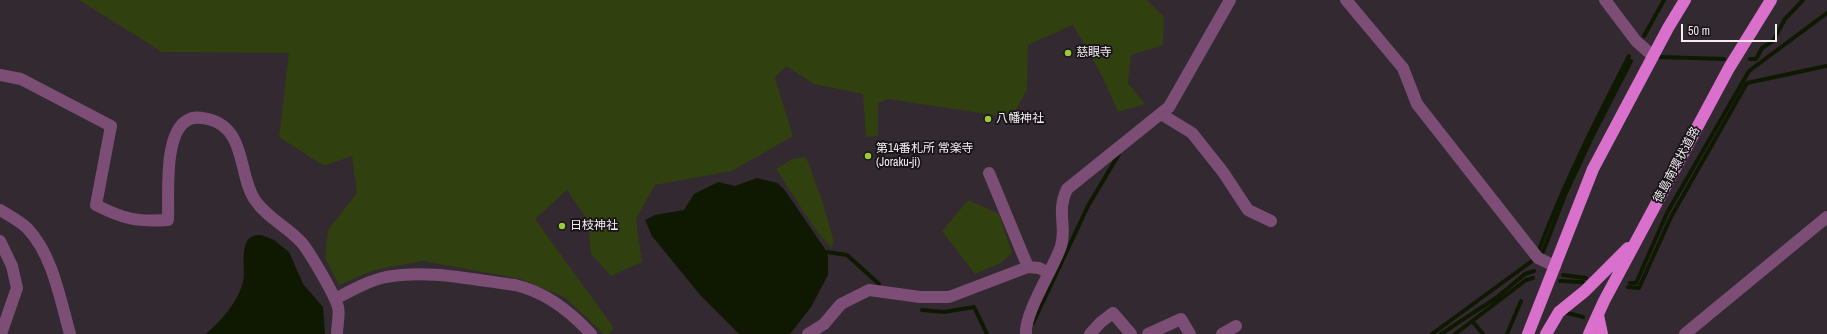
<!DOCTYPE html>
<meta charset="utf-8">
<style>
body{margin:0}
#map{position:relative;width:1827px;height:334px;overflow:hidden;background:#322931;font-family:"Archivo Narrow",sans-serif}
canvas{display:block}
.scale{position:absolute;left:1681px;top:24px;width:96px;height:18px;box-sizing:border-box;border:2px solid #f4eef3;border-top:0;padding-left:5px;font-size:12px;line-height:14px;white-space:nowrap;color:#f4eef3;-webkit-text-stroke:3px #171317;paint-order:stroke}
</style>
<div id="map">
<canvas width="1827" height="334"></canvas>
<div class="scale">50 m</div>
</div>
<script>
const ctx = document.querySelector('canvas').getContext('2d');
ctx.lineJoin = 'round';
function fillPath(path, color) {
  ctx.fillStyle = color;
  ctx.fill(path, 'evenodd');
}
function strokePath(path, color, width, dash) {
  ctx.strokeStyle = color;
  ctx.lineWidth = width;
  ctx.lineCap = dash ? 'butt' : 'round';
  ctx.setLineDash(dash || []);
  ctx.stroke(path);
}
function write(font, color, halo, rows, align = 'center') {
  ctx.font = font + ' "Archivo Narrow","Noto Sans JP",sans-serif';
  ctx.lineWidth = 3.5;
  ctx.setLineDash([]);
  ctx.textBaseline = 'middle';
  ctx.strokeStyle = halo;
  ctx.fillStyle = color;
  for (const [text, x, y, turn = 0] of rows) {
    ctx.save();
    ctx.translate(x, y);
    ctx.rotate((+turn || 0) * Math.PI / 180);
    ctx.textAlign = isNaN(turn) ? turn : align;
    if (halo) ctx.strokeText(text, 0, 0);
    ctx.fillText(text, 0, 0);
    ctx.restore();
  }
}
fillPath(new Path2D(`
 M79 0H1147L1164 17 1163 45 1131 55 1128 83 1145 104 1118 112 1101 74 1073 25 1028 45 1027 90 1013 115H994L888 99 878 103V136L866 137 863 94 814 84 786 66 775 78 793 136 732 171 655 185 636 219 642 262 611 276 591 254 588 221 567 190 535 219 614 328 609 334H604L564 297 521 279 423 261 374 270 339 285 325 258 328 230 357 193 352 156 324 166 279 137 289 53 162 52Z
 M806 157 822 200 834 242 831 248 813 226 776 169 792 159Z
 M968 200 999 214 1012 253 1001 263 975 274 942 231Z`), '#30400e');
fillPath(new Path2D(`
 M757 178 777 183 784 189 827 252 828 259V275L811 307 790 334H739L701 296 652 236 645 220 655 215 684 210 694 194 718 182 735 186Z
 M261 235 274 240 289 252 303 284 323 307 325 334H206C223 319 242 298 244 275 244 264 242 250 247 241 250 236 256 235 261 235Z`), '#0f1800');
strokePath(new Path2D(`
 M1644 36 1664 0
 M1659 57 1724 59
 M1750 59H1756L1762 48 1773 41 1785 19 1803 0
 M1539 250C1564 183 1596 120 1629 56
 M827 252 847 255 879 284
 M1543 252 1565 195 1594 133 1631 61
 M1563 275 1586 278
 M1560 281 1583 282
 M1630 283H1636L1667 213 1749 71 1827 13
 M1628 287 1639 288 1671 217 1747 83 1826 66
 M922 310 944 312 974 307 987 334
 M1564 312 1583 317
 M1473 322 1483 334
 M1033 323 1088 206 1119 154
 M1432 334 1532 261
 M1441 334 1496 298 1525 274 1534 271
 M1455 334 1526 280 1533 278
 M1507 334 1521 301`), '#0f1800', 4);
strokePath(new Path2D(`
 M1346 0 1403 68 1417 104 1538 258 1555 266
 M1605 0 1636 41 1653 56
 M0 75 21 79 111 126 96 205C123 219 137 222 168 220 169 197 163 132 188 120 194 116 202 118 208 119 247 128 238 176 255 200 267 218 288 227 302 243 310 253 335 295 338 307 340 315 337 325 337 334
 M1161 114 1192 133 1223 172 1248 210 1271 221
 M989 173 1028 267
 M0 210C10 216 20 221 28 229 53 256 60 299 70 334
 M0 241 12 266 17 288 1 334
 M335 299C352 290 368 281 386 277 428 269 473 280 515 285 546 292 570 311 591 334
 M808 334 824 324 841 304 869 290 920 297H949L1028 267 1039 268 1049 273
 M1026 334C1024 313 1054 268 1061 246 1067 226 1056 212 1067 189L1169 107 1230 0
 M1090 334 1101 322 1113 313 1131 334
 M1148 334 1181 319 1190 334
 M1222 334 1236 326`), '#7c4e75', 12);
strokePath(new Path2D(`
 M1685 334 1827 217`), '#7c4e75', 12);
strokePath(new Path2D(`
 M1598 315 1602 334
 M1528 334 1593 169 1668 28 1685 0
 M1546 334 1559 312 1585 291 1628 248
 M1589 334 1604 301 1729 68 1771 0`), '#d870cc', 12);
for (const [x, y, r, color] of [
 [1068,53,4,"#9cca31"],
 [988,119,4,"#9cca31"],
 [868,156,4,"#9cca31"],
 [562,226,4,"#9cca31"]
]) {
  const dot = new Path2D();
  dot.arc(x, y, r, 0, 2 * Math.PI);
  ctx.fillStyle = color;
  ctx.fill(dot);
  strokePath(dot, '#171317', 1.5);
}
write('12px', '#f4eef3', '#171317', [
 ["慈眼寺",1076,53],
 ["八幡神社",996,119],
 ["第14番札所 常楽寺",876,149],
 ["(Joraku-ji)",876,163],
 ["日枝神社",570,226]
], 'left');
write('12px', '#f4eef3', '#171317', [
 ["徳島南環状道路",1677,165,-62]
]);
</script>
